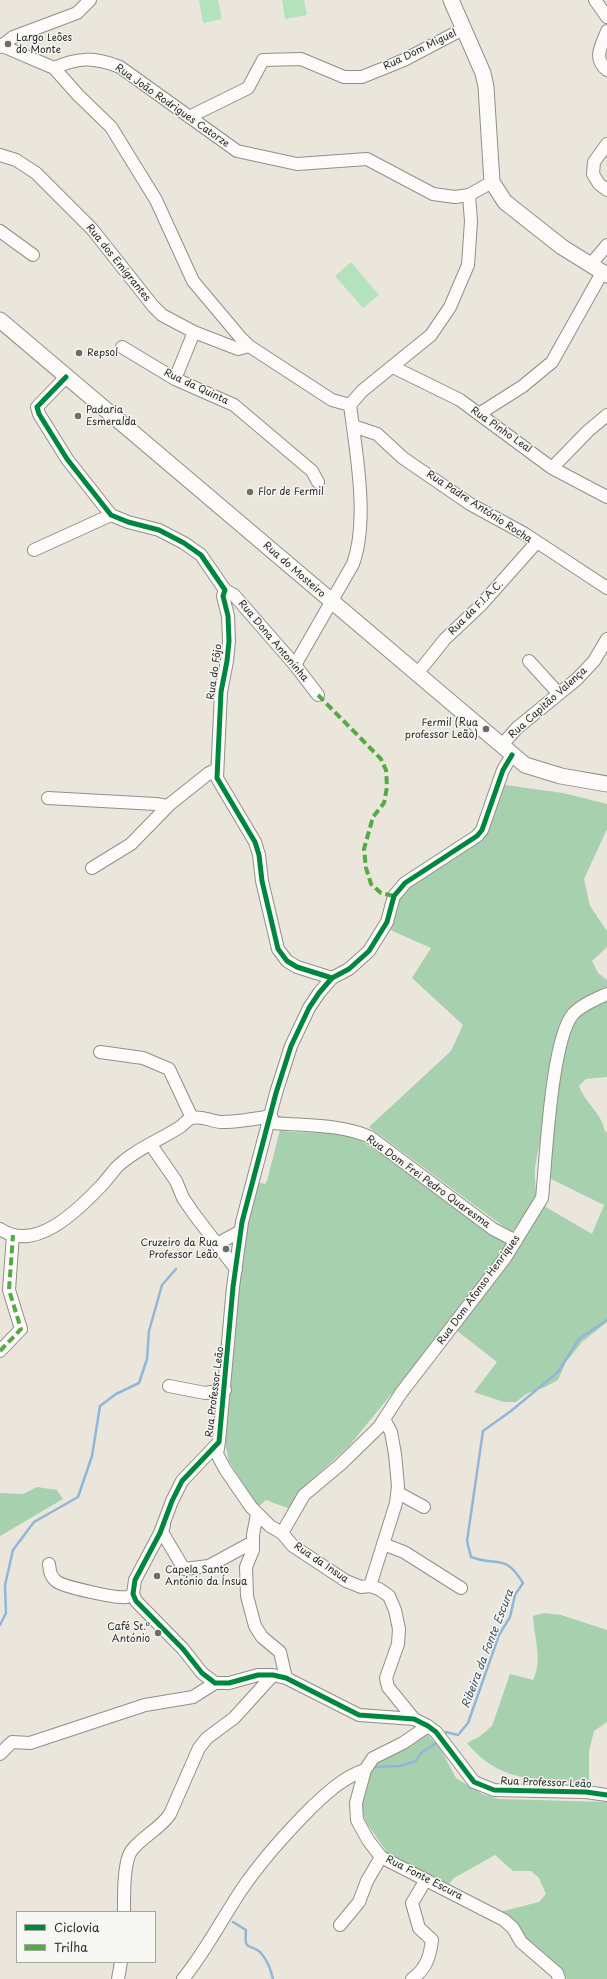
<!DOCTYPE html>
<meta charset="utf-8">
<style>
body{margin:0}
#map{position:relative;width:607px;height:1979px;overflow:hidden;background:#eae6db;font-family:"Playpen Sans",sans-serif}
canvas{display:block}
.legend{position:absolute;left:16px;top:1911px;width:140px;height:52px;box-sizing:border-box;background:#f6f6f2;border:1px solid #a5a5a2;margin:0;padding:5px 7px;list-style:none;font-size:12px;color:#2b2b2b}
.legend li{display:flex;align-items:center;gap:8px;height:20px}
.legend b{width:20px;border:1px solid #a5a5a2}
</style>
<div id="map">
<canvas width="607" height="1979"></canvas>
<ul class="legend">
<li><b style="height:5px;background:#00873e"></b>Ciclovia</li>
<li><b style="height:5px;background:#54ab44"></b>Trilha</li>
</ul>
</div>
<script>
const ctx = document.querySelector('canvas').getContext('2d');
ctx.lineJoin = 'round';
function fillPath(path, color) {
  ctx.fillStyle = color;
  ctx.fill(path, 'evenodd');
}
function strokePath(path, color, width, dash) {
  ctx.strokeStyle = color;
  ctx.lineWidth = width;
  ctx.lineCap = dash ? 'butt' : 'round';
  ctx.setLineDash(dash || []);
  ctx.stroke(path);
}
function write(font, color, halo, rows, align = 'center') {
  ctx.font = font + ' "Playpen Sans",sans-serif';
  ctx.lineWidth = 3;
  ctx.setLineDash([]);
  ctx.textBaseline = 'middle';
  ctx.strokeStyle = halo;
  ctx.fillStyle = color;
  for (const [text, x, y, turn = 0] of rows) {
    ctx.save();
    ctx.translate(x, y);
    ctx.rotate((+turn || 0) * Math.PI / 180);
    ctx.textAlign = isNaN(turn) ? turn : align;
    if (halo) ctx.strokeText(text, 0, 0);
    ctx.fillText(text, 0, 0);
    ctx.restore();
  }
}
fillPath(new Path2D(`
 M199 0H218L222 19 203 23Z
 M282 0H304L307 15 285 19Z
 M351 262 379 295 363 308 335 276Z`), '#b4e2bc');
fillPath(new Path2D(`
 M505 785 563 793 607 804V829L584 879 590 906 607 931V947L592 961 598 973 607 980V987C546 1012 551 1065 544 1120 542 1136 537 1152 535 1168 534 1178 537 1188 535 1198 534 1210 520 1226 511 1232L369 1127 451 1051 463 1025 412 978 431 948 390 930 402 893 420 878 488 831Z
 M607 1000V1077L586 1079 579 1086C584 1100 595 1108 602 1122 604 1126 603 1130 607 1133V1322L582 1342 566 1362 558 1380 545 1387 526 1394 516 1402H504L474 1392 497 1362 456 1330 533 1224 544 1206 592 1234 604 1205 549 1178C550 1150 559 1036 576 1019 584 1011 596 1005 607 1000Z
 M280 1130 290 1132 330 1133 357 1138 425 1182 509 1244 465 1304 349 1446 297 1493 290 1509 266 1500 258 1507 229 1461 224 1440 227 1422 226 1377 232 1325 254 1181 265 1184 267 1181Z
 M37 1487 57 1490 63 1499 0 1536V1493L23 1494Z
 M544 1613 561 1615 607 1630V1722L594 1731 589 1751V1783C576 1783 564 1782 552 1781 515 1778 491 1772 467 1743L479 1737 492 1726 510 1674 533 1680C543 1661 534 1637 533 1616Z
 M426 1733 440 1748 456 1778 482 1794 499 1799 607 1802V1979H567L562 1969 533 1943 527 1940 513 1919 499 1912 539 1902 546 1894 539 1878 531 1871H513L495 1855 454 1878 449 1884 389 1855 366 1822 361 1808 363 1789 375 1763Z`), '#a6d0ae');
strokePath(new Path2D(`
 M0 1625 6 1613 5 1585 13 1550 34 1522 78 1497 92 1456 100 1406 116 1394 139 1383 147 1359 149 1331 162 1285 176 1269
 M443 1736 446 1732 458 1735 468 1723 499 1635 510 1617 515 1595 523 1583C505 1553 498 1567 471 1557L467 1541 483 1431 511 1411 558 1372 579 1339 607 1320
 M371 1767 400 1766 416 1761C423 1747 428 1751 438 1741
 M233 1922 246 1930C244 1953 249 1942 261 1953 267 1960 271 1970 273 1979`), '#91b6da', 2.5);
const minor = new Path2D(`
 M595 0 607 17
 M607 31C602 45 592 58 607 70
 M0 45 54 68 78 95 111 127 156 200 193 281 240 337 249 346 332 400 350 405
 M0 47 13 37 77 13 90 0
 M54 68C79 57 94 57 120 67L237 151 297 164 367 159 433 194 455 197 469 195 492 182
 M189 117 248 88 263 60 301 59 344 77H362L404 60 463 29
 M607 144 594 162 593 174 599 184 607 190
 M0 155 16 160 36 173 92 229 153 306 162 315 194 332 238 349 249 346
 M0 231 33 255
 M591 264 607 245
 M122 347 175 379 234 405 312 471 318 482
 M393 367 460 400 552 468 607 497
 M66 377 37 407 39 414 67 459 111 515 128 522 159 530 184 543 201 555 225 590 223 596 228 616 229 641 227 661 221 692 217 778 255 842 259 855 262 881 278 949 287 961 297 967 332 978
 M175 379 194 332
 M350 405 362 391 431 335 450 307 468 265 471 221 469 195
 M479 414 523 386 552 362 603 271
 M353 426 377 434 403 458 470 504 525 534 607 588
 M552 468 588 431 607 415
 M34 550 111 515
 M225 590 234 595 295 665 318 695
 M529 661 559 694
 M295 665 353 564C369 520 356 452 350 405
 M417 674 445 639 480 606 536 543
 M501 746 517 728 577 679 594 661 607 639
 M512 755 503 770 482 830 477 836 405 883 394 896 387 922 369 951 349 969 332 978 319 993 309 1008 291 1046 276 1093 242 1222 233 1287 219 1442 182 1481 172 1501 160 1533 135 1580 133 1594 136 1601 183 1649 202 1673 215 1683H229L258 1675H273L286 1678 359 1715 414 1719 428 1726 436 1732 474 1782 494 1790 586 1792 607 1795
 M48 798 156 804 167 806
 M92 868 131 844 170 804 209 773 217 769
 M100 1052 143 1058 169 1069 192 1118
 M151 1145 176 1181 183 1198 194 1214 236 1269
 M0 1229C35 1253 77 1211 100 1187 107 1180 112 1172 118 1166 136 1149 160 1140 180 1127 184 1124 188 1119 192 1118 203 1115 212 1122 222 1122 239 1122 255 1119 271 1116L274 1123C307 1126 340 1124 370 1137L493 1229 516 1241
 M217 1244 241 1231
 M0 1351 21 1329 9 1290 13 1235
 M169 1386 205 1393 225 1390
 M219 1442 217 1454 225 1469 251 1507 270 1526 282 1533 293 1546 346 1581 361 1587 370 1586 379 1589 389 1596 395 1610 399 1629 398 1644 386 1678 388 1687 414 1719
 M397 1494 402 1495 424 1507
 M257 1514 253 1535V1550L246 1567 247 1596 255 1626 262 1637 280 1652 286 1678
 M164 1525 162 1532 184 1569 209 1566 253 1542
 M282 1533 304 1495 341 1464 379 1427 401 1393 505 1258 542 1198C546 1161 551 1040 573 1014 581 1005 596 999 607 994
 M383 1544 404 1552 461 1588
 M49 1564C50 1571 50 1576 56 1581 63 1587 118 1599 127 1597 128 1597 132 1595 133 1594
 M370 1586 396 1503 398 1486 395 1454 391 1432 384 1419
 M428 1726 403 1743 373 1758 365 1770 356 1803 357 1820 368 1840 381 1857 504 1920 513 1928 521 1942 557 1973 559 1979
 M0 1754 12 1742 30 1743 145 1705 193 1697 215 1683
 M124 1912C124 1898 123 1861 132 1850 143 1836 160 1829 170 1814L199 1748 207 1738 234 1718 273 1675
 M340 1925 359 1902 367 1881 381 1857
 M118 1979 121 1962
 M183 1979C205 1952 221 1921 240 1892 260 1862 287 1832 313 1806 329 1791 344 1777 365 1770
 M412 1979C426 1969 430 1957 432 1940L419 1928 412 1903 424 1883 428 1881`);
const major = new Path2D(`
 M451 0 483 73 486 87 492 182 505 202 562 247 607 275
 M0 320 525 765 561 776 607 784`);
strokePath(minor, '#908f89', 14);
strokePath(major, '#908f89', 17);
strokePath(minor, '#fcfbfa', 12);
strokePath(major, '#fcfbfa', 15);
strokePath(new Path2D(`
 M318 695 381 759 386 770 387 787 384 803 373 817 364 849 366 868 371 884 381 893 394 896
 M0 1351 21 1329 9 1290 13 1235`), '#54ab44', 4, [8, 4]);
strokePath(new Path2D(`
 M66 377 37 407 39 414 67 459 111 515 128 522 159 530 184 543 201 555 225 590 223 596 228 616 229 641 227 661 221 692 217 778 255 842 259 855 262 881 278 949 287 961 297 967 332 978
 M512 755 503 770 482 830 477 836 405 883 394 896 387 922 369 951 349 969 332 978 319 993 309 1008 291 1046 276 1093 242 1222 233 1287 219 1442 182 1481 172 1501 160 1533 135 1580 133 1594 136 1601 183 1649 202 1673 215 1683H229L258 1675H273L286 1678 359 1715 414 1719 428 1726 436 1732 474 1782 494 1790 586 1792 607 1795`), '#00873e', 5);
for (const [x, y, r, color] of [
 [8,44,4,"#6e6c69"],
 [79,353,4,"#6e6c69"],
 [78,416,4,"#6e6c69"],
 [250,492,4,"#6e6c69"],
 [486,729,4,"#6e6c69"],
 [226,1249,4,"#6e6c69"],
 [157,1576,4,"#6e6c69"],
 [158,1633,4,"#6e6c69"]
]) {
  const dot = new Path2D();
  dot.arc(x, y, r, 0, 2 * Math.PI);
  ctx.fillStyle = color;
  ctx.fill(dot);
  strokePath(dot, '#f6f6f2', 1.5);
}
write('10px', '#2b2b2b', '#f6f6f2', [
 ["Largo Leões",16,38],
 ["do Monte",16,50],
 ["Repsol",87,353],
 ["Padaria",86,410],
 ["Esmeralda",86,422],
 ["Flor de Fermil",258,492],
 ["Fermil (Rua",478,723,"right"],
 ["professor Leão)",478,735,"right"],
 ["Cruzeiro da Rua",218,1243,"right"],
 ["Professor Leão",218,1255,"right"],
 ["Capela Santo",165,1570],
 ["António da Ínsua",165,1582],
 ["Café St.º",150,1627,"right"],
 ["António",150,1639,"right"]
], 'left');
write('10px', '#2b2b2b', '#f6f6f2', [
 ["Rua Dom Miguel",420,50,-26],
 ["Rua João Rodrigues Catorze",172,106,35],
 ["Rua dos Emigrantes",118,263,51],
 ["Rua da Quinta",196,387,25],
 ["Rua Pinho Leal",501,430,35],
 ["Rua Padre António Rocha",479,507,33],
 ["Rua do Mosteiro",294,570,41],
 ["Rua da F.I.A.C.",476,608,-45],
 ["Rua Dona Antoninha",273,641,50],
 ["Rua do Fôjo",215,672,-82],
 ["Rua Capitão Valença",548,703,-42],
 ["Rua Dom Frei Pedro Quaresma",428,1182,36],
 ["Rua Dom Afonso Henriques",479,1290,-54],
 ["Rua Professor Leão",215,1392,-83],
 ["Rua da Insua",321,1563,34],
 ["Rua Professor Leão",546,1783,2],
 ["Rua Fonte Escura",424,1878,27]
]);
write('italic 11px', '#415568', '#f6f6f2', [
 ["Ribeira da Fonte Escura",488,1649,-69]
]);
</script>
